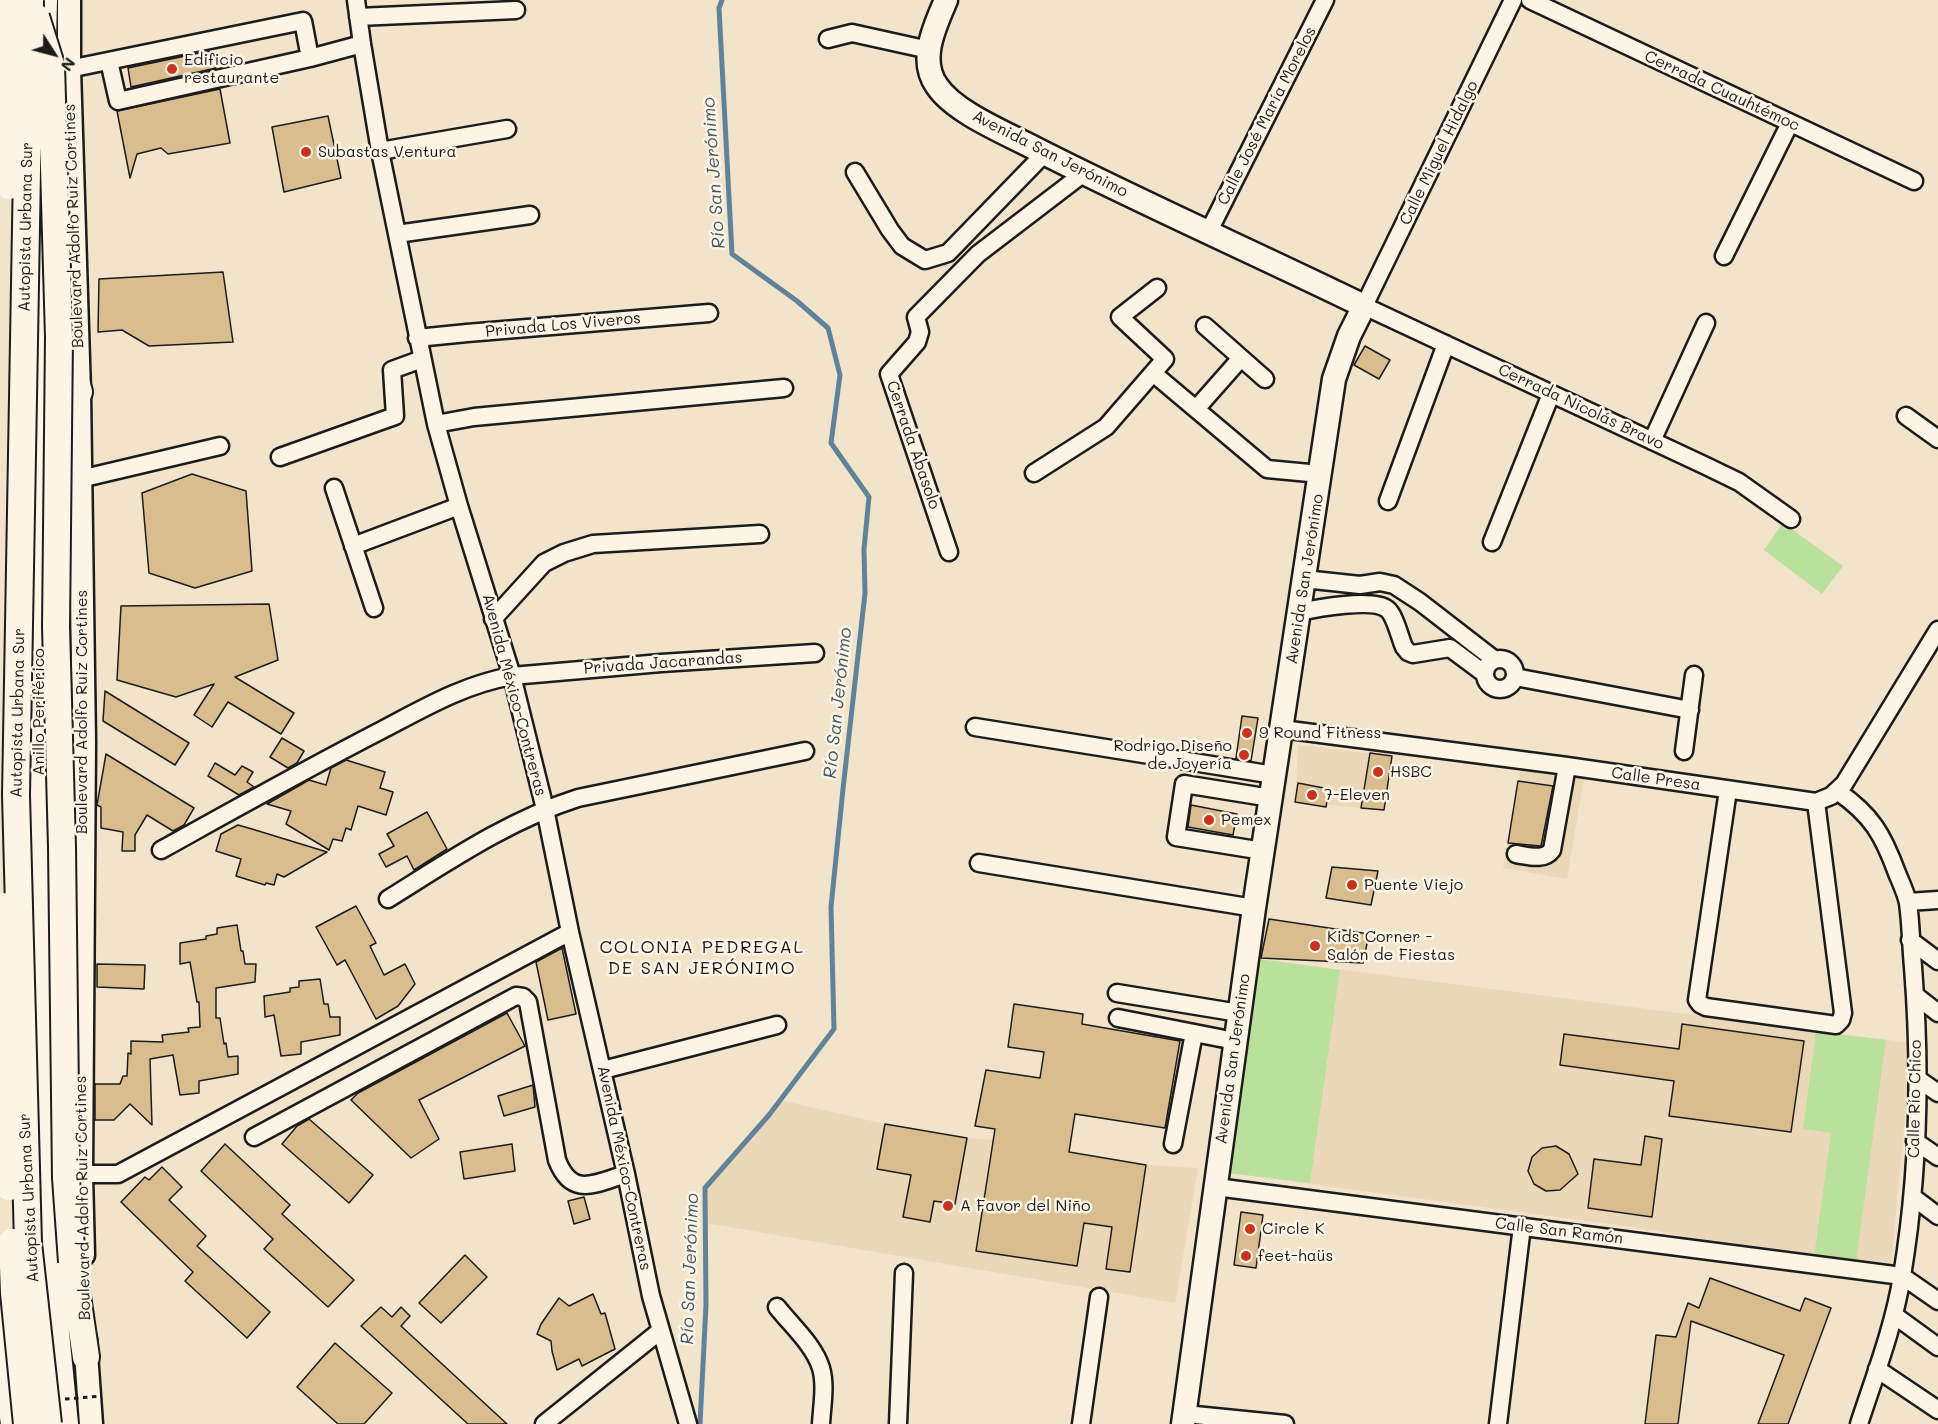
<!DOCTYPE html>
<meta charset="utf-8">
<style>
body{margin:0}
#map{position:relative;width:1938px;height:1424px;overflow:hidden;background:#f2e4cb;font-family:Mali,sans-serif}
canvas{display:block}
.north{position:absolute;left:24px;top:24px;width:60px;height:60px;-webkit-text-stroke:4px #fcf5e5;paint-order:stroke;rotate:126deg;font-size:16px;font-weight:700;line-height:24px;text-align:center;color:#1c1c1c}
.north::after{content:'';display:block;margin:auto;width:21px;height:27px;background:#1c1c1c;clip-path:polygon(50% 0,100% 100%,50% 72%,0 100%)}
</style>
<div id="map">
<canvas width="1938" height="1424"></canvas>
<div class="north">N</div>
</div>
<script>
const ctx = document.querySelector('canvas').getContext('2d');
ctx.lineJoin = 'round';
function fillPath(path, color) {
  ctx.fillStyle = color;
  ctx.fill(path, 'evenodd');
}
function strokePath(path, color, width, dash) {
  ctx.strokeStyle = color;
  ctx.lineWidth = width;
  ctx.lineCap = dash ? 'butt' : 'round';
  ctx.setLineDash(dash || []);
  ctx.stroke(path);
}
function write(font, color, halo, rows, align = 'center') {
  ctx.font = font + ' Mali,sans-serif';
  ctx.lineWidth = 5;
  ctx.setLineDash([]);
  ctx.textBaseline = 'middle';
  ctx.strokeStyle = halo;
  ctx.fillStyle = color;
  for (const [text, x, y, turn = 0] of rows) {
    ctx.save();
    ctx.translate(x, y);
    ctx.rotate((+turn || 0) * Math.PI / 180);
    ctx.textAlign = isNaN(turn) ? turn : align;
    if (halo) ctx.strokeText(text, 0, 0);
    ctx.fillText(text, 0, 0);
    ctx.restore();
  }
}
fillPath(new Path2D(`
 M1298 745 1392 756 1384 810 1295 802Z
 M1521 766 1584 777 1567 879 1503 868Z
 M1259 959 1912 1043 1891 1266 1721 1244 1653 1230 1229 1173Z
 M780 1100 885 1124 967 1138 993 1140 1146 1165 1198 1168 1175 1303 705 1223V1188Z`), '#ebd8b9');
fillPath(new Path2D(`
 M1783 523 1843 566 1822 594 1764 550Z
 M1259 959 1340 970 1310 1183 1229 1173Z
 M1816 1032 1886 1040 1856 1262 1814 1257 1831 1133 1803 1129Z`), '#b9e19d');
strokePath(new Path2D(`
 M700 1424 706 1305 705 1188 769 1115 834 1029 831 907 843 789 865 593 864 549 869 497 831 443 840 375 828 328 797 301 732 254 719 8 722 0`), '#608399', 5);
const building = new Path2D(`
 M209 51 216 68 131 87 128 68Z
 M220 89 230 143 168 154 161 148 137 154 130 178 117 111Z
 M328 116 341 178 284 192 272 127Z
 M223 272 233 342 149 346 122 330 98 332 99 279Z
 M1365 346 1390 360 1379 379 1354 365Z
 M192 474 246 491 252 571 195 588 149 573 142 493Z
 M269 604 278 660 235 677 294 713 281 734 228 702 212 727 194 715 214 684 176 697 117 680 121 606Z
 M105 691 189 743 175 765 103 721Z
 M1242 716 1258 718 1251 761 1236 758Z
 M282 738 304 751 297 763 288 768 270 757Z
 M1370 753 1392 756 1384 810 1361 808Z
 M106 754 194 808 184 825 173 831 147 815 135 835V851H122L123 832 101 828V807L97 805Z
 M346 760 385 772 380 788 393 792 386 815 358 806 351 830 346 828 342 841 333 839 329 850 286 824 291 811 267 804 309 780 326 785 331 768Z
 M215 763 235 775 242 766 253 772 247 782 254 787 239 795 208 776Z
 M1518 781 1553 786 1541 846 1508 843Z
 M1298 783 1329 789 1326 807 1295 802Z
 M1191 805 1237 814 1233 835 1188 827Z
 M427 812 447 849 414 870 407 856 386 867 379 854 394 846 387 834Z
 M238 825 252 829 327 852 284 877 277 874 274 885 266 883 265 885 236 876 241 859 216 851 221 834Z
 M1332 867 1378 871 1371 905 1326 898Z
 M356 906 376 943 370 946 384 975 405 964 415 984 398 1006 376 1019 345 960 337 965 316 927Z
 M1269 919 1369 934 1363 963 1261 958Z
 M237 925 241 951H243L245 964H256L255 982 216 988V1018H220L224 1044 226 1043 228 1057 238 1056V1074L199 1081V1093L180 1095 173 1055 150 1059 152 1125 130 1104 114 1120H95V1084H120L123 1076H127L128 1053 131 1054V1041L163 1042 162 1035 189 1032 188 1028 200 1027 199 1002H197L190 962 180 964V943L206 939V936L217 934V928Z
 M562 948 576 1014 548 1020 536 962Z
 M97 964 145 965 144 989 97 987Z
 M320 979 324 1004H328L330 1017H340V1035L301 1042V1054L281 1056 274 1015 265 1017 264 996 290 992V988L299 987V981Z
 M1014 1004 1083 1014 1082 1024 1180 1041 1165 1128 1075 1114 1069 1152 1146 1165 1130 1272 1106 1269 1112 1227 1084 1223 1077 1266 976 1251 995 1129 975 1126 986 1070 1040 1078 1044 1052 1008 1047Z
 M507 1013 525 1046 419 1100 439 1139 411 1158 351 1100 358 1093Z
 M1682 1024 1804 1041 1791 1132 1669 1116 1674 1081 1560 1065 1564 1034 1679 1049Z
 M533 1085 535 1107 504 1116 498 1096Z
 M309 1119 373 1175 349 1203 282 1144 297 1126Z
 M885 1124 967 1138 955 1204 934 1201 930 1222 903 1217 911 1175 877 1169Z
 M1645 1136 1662 1139 1652 1217 1588 1208 1594 1159 1641 1165Z
 M225 1144 290 1205 282 1214 354 1280 328 1307 264 1249 273 1239 201 1171Z
 M512 1144 515 1171 464 1179 460 1152Z
 M1556 1146 1569 1154 1578 1174 1560 1190 1546 1191 1534 1184 1528 1171 1532 1157 1542 1148Z
 M162 1167 182 1187 169 1200 206 1236 197 1246 270 1312 247 1338 185 1281 193 1272 121 1202 145 1177 149 1180Z
 M584 1197 590 1219 574 1224 568 1201Z
 M1241 1212 1263 1215 1256 1268 1234 1265Z
 M465 1255 487 1277 441 1323 419 1303Z
 M1710 1278 1800 1311 1805 1298 1831 1308 1788 1424H1758L1784 1355 1691 1321 1678 1424H1645L1656 1335 1676 1337 1688 1303 1699 1308Z
 M593 1294 601 1314 605 1313 615 1349 582 1366 579 1359 557 1370 552 1351 551 1341 537 1334 541 1324 559 1298 569 1306Z
 M381 1307 392 1317 401 1307 410 1316 401 1326 507 1424H468L361 1326Z
 M335 1343 392 1393 364 1424H338L297 1387Z`);
fillPath(building, '#dabd8e');
strokePath(building, '#1c1c1c', 1.5);
const minor = new Path2D(`
 M356 0 362 44 380 151 436 424 459 506 512 676 545 809 570 932 626 1174 651 1296 688 1424
 M1513 0 1364 306 1706 466 1739 482 1791 519
 M1530 0 1914 181
 M358 17 516 10
 M828 39 852 33 929 50
 M109 61 118 101 310 58 362 44
 M69 69 303 21 310 58
 M380 151 507 129
 M855 172 890 230 902 246 925 260 948 253 1045 153
 M1209 231 1325 0
 M397 234 530 215
 M1724 256 1790 123
 M1205 326 1265 379
 M417 338 467 333 709 313
 M1153 373 1267 469 1320 474
 M1196 409 1241 358
 M1906 416 1938 439
 M436 424 474 417 784 388
 M1652 441 1706 323
 M280 457 395 416 392 370 422 359
 M1034 473 1106 427 1165 359 1120 317 1157 288
 M80 479 220 446
 M334 488 374 608
 M1388 501 1446 344
 M1492 542 1551 394
 M353 546 459 506
 M949 552 889 374 917 342 920 332 916 317 978 254 1084 173
 M1304 579 1360 585 1380 582 1394 585 1420 602 1495 660
 M1300 612C1317 608 1373 598 1387 609 1395 615 1400 638 1404 647L1408 652 1413 654 1450 648 1485 674
 M493 619 544 563 564 553 593 544 760 534
 M1485 674a15 15 0 1 1 30 0a15 15 0 1 1-30 0Z
 M1515 677 1690 710
 M975 727 1274 775
 M1282 729 1567 766 1816 802 1831 796 1844 784 1938 630
 M1684 751 1694 675
 M1728 790 1697 1000 1700 1004 1706 1007 1836 1025 1841 1020 1843 1013 1816 802
 M1837 791C1872 815 1883 835 1897 873 1901 883 1906 893 1908 903 1911 924 1911 946 1913 967 1921 1069 1919 1174 1902 1276 1894 1326 1875 1375 1859 1424
 M161 850C235 809 308 768 382 730 424 708 465 684 512 676L661 663 815 653
 M1263 851 1176 837 1184 784 1271 798
 M1516 854C1529 856 1544 861 1552 850L1567 766
 M979 863 1254 908
 M388 899C449 861 509 820 578 798L805 751
 M1908 902 1938 900
 M1910 940 1938 961
 M1117 993 1239 1013
 M1915 995 1938 1013
 M1118 1018 1235 1041
 M603 1070 777 1025
 M1918 1079 1938 1093
 M254 1137 516 996 523 997 528 1002 557 1160C572 1199 596 1183 626 1174
 M1915 1141 1938 1157
 M1173 1144 1194 1033
 M81 1174H118L570 932
 M1216 1187 1902 1276 1938 1301
 M1913 1197 1938 1216
 M777 1307C791 1325 814 1345 821 1368 826 1385 822 1406 821 1424
 M1894 1315 1938 1347
 M1877 1369 1938 1410
 M1185 1414 1285 1424
 M544 1424 660 1331
 M898 1424 904 1273
 M1081 1424 1099 1297
 M1498 1424 1522 1226`);
const major = new Path2D(`
 M69 0V69L79 392 84 742 81 1174 83 1255
 M946 0C935 26 918 60 937 86 955 113 1008 134 1036 149 1144 204 1255 253 1364 306L1349 336 1334 379 1254 908 1183 1424
 M85 1339 91 1424`);
const highway = new Path2D(`
 M43 42 44 0
 M43 198 39 630 41 1074 47 1242 65 1424
 M62 331 79 392
 M72 1262 86 1357
 M0 1290 3 1346 14 1424`);
strokePath(minor, '#1c1c1c', 21);
strokePath(major, '#1c1c1c', 27);
strokePath(highway, '#1c1c1c', 30);
strokePath(minor, '#fcf5e5', 16);
strokePath(major, '#fcf5e5', 22);
strokePath(highway, '#fcf5e5', 26);
const highwayBridge = new Path2D(`
 M30 0 16 795 28 1243 48 1424
 M36 17 51 65 59 337 56 627 62 847 66 1178 72 1262
 M9 186 12 0
 M2 906V1039L9 1187
 M12 1242 14 1293 27 1424`);
strokePath(highwayBridge, '#1c1c1c', 30, []);
strokePath(new Path2D(`
 M65 1399 102 1396`), '#1c1c1c', 3, [4.5, 4.5]);
strokePath(highwayBridge, '#fcf5e5', 26);
for (const [x, y, r, color] of [
 [172,69,6,"#c8321e"],
 [306,152,6,"#c8321e"],
 [1247,733,6,"#c8321e"],
 [1244,755,6,"#c8321e"],
 [1378,772,6,"#c8321e"],
 [1312,795,6,"#c8321e"],
 [1209,820,6,"#c8321e"],
 [1352,885,6,"#c8321e"],
 [1315,946,6,"#c8321e"],
 [948,1206,6,"#c8321e"],
 [1250,1229,6,"#c8321e"],
 [1246,1256,6,"#c8321e"]
]) {
  const dot = new Path2D();
  dot.arc(x, y, r, 0, 2 * Math.PI);
  ctx.fillStyle = color;
  ctx.fill(dot);
  strokePath(dot, '#fcf5e5', 2);
}
write('16px', '#1c1c1c', '#fcf5e5', [
 ["Edificio",184,60],
 ["restaurante",184,78],
 ["Subastas Ventura",318,152],
 ["9 Round Fitness",1259,733],
 ["Rodrigo Diseño",1232,746,"right"],
 ["de Joyería",1232,764,"right"],
 ["HSBC",1390,772],
 ["7-Eleven",1324,795],
 ["Pemex",1221,820],
 ["Puente Viejo",1364,885],
 ["Kids Corner -",1327,937],
 ["Salón de Fiestas",1327,955],
 ["A Favor del Niño",960,1206],
 ["Circle K",1262,1229],
 ["feet-haüs",1258,1256]
], 'left');
write('16px', '#1c1c1c', '#fcf5e5', [
 ["Cerrada Cuauhtémoc",1722,91,25],
 ["Calle José María Morelos",1267,116,-63],
 ["Calle Miguel Hidalgo",1439,153,-64],
 ["Avenida San Jerónimo",1050,154,27],
 ["Boulevard Adolfo Ruiz Cortines",74,226,-92],
 ["Autopista Urbana Sur",26,227,-89],
 ["Privada Los Viveros",563,325,-5],
 ["Cerrada Nicolás Bravo",1581,407,25],
 ["Cerrada Abasolo",913,445,71],
 ["Avenida San Jerónimo",1305,579,-81],
 ["Privada Jacarandas",663,663,-4],
 ["Avenida México-Contreras",514,695,75],
 ["Anillo Periférico",39,712,-90],
 ["Boulevard Adolfo Ruiz Cortines",82,712,-90],
 ["Autopista Urbana Sur",18,713,-89],
 ["Calle Presa",1656,779,8],
 ["Avenida San Jerónimo",1233,1059,-82],
 ["Calle Río Chico",1915,1099,-89],
 ["Avenida México-Contreras",624,1168,78],
 ["Autopista Urbana Sur",29,1198,-93],
 ["Boulevard Adolfo Ruiz Cortines",83,1198,-91],
 ["Calle San Ramón",1559,1231,7]
]);
write('italic 18px', '#445865', '#fcf5e5', [
 ["Río San Jerónimo",714,173,-94],
 ["Río San Jerónimo",838,703,-84],
 ["Río San Jerónimo",690,1269,-88]
]);
ctx.letterSpacing = '1.5px';
write('18px', '#1c1c1c', '#fcf5e5', [
 ["COLONIA PEDREGAL",702,947],
 ["DE SAN JERÓNIMO",702,968]
]);
ctx.letterSpacing = '0px';
</script>
